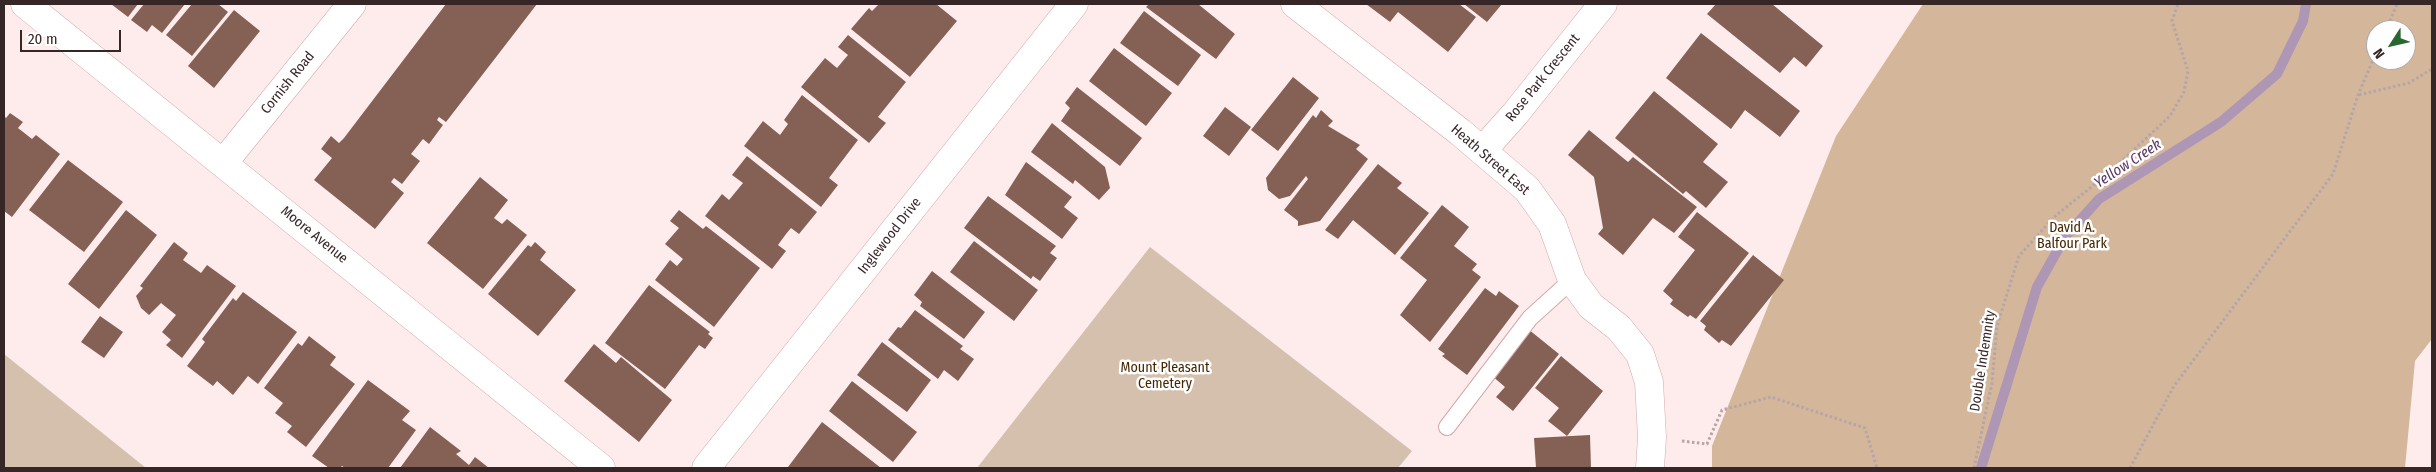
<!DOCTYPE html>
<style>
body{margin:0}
#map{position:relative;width:2436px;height:472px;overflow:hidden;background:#feeced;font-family:"Fira Sans Condensed",sans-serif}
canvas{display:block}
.frame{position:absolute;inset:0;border:5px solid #362628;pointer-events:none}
.north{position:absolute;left:2366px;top:20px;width:50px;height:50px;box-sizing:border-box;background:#fefefe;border:1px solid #aea8a8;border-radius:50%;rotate:235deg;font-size:14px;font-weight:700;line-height:20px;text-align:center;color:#362628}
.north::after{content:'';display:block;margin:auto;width:18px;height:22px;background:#286730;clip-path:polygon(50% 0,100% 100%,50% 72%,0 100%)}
.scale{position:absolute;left:20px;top:30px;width:101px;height:22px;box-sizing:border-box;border:2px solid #362628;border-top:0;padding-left:6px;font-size:15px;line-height:18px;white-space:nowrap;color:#362628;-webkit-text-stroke:4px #fefefe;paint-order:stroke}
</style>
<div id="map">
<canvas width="2436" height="472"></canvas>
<div class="frame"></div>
<div class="north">N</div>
<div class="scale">20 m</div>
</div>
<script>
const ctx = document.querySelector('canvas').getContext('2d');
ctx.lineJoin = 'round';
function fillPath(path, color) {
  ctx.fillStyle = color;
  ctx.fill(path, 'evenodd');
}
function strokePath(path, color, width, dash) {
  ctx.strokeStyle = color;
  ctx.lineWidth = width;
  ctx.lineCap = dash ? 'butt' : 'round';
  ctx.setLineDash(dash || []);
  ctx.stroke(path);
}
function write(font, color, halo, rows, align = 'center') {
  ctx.font = font + ' "Fira Sans Condensed",sans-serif';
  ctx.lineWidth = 5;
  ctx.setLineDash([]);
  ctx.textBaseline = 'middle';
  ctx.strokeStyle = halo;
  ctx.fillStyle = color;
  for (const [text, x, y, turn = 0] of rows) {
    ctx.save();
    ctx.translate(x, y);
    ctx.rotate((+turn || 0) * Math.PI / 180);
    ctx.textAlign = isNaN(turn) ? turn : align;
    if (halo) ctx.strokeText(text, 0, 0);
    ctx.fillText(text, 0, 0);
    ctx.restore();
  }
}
fillPath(new Path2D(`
 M1150 247 1412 451 1398 468H977Z
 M4 354 146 468H4Z`), '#d4c0ac');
fillPath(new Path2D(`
 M1923 4H2432V339L2415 361 2405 468H1712V446L1836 136ZM2376 30H2406V60H2376Z`), '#d4b79b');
strokePath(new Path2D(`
 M1981 468 2037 287 2065 237 2099 199 2221 122 2277 74 2303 21 2306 4`), '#ae96b5', 10);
fillPath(new Path2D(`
 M111 4H138L128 17Z
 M144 4H185L162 33 152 25 147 32 131 20Z
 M192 4H218L228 12 192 56 166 35Z
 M446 4H537L446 122 439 117 437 120 443 125 429 144 423 139 411 154 420 161 402 184 394 178 391 182 404 193 375 229 314 180 332 158 321 149 331 136 339 143 344 138Z
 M879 4H936L957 21 910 77 851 29 869 8 872 11Z
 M1149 4H1198L1235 34 1216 59 1146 7Z
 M1366 4H1459L1476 17 1448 52 1398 12 1390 22Z
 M1464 4H1502L1487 22Z
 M1716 4H1772L1823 46 1806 67 1794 57 1780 73 1707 14Z
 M234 10 260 31 214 88 188 66Z
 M1144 11 1201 55 1178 86 1120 43Z
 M1701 33 1800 111 1780 137 1745 110 1731 129 1666 78Z
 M848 35 906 82 878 117 886 123 869 143 801 87 825 58 837 68 848 55 838 47Z
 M1114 48 1172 93 1146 126 1089 81Z
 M1293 77 1319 98 1278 151 1251 130Z
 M1077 87 1142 138 1120 166 1061 121 1070 108 1065 103Z
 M1654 91 1718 144 1703 162 1728 182 1706 208 1686 191 1683 194 1615 138Z
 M802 95 858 140 829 178 838 185 821 207 744 146 763 121 780 135 788 124 784 120Z
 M1225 107 1251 127 1229 156 1203 136Z
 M1321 110 1333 121 1328 126 1360 145 1356 149 1368 159 1320 221 1298 226V221L1284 210 1308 179 1306 176 1290 196 1279 199 1268 190 1266 178 1313 115 1316 118Z
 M10 113 23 122 18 128 32 139 36 135 60 154 12 217 4 211V116L6 118Z
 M1052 123 1105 167 1110 188 1099 200 1075 180 1073 184 1031 152Z
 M1589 130 1628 162 1633 157 1697 207 1674 233 1653 218 1623 255 1598 234 1603 228 1594 177 1568 155Z
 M747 156 817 212 799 234 791 228 786 234 778 245 786 251 772 269 705 216 722 194 729 200 743 183 732 175Z
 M68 160 123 202 84 252 29 210Z
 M1026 162 1072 197 1064 207 1078 218 1062 239 1005 195Z
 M1378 164 1402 183 1397 188 1429 213 1395 255 1353 220 1338 239 1325 230Z
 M480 177 508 200 494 218 502 224 507 219 527 235 483 289 427 243Z
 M988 196 1056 246 1050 253 1057 258 1040 281 1033 276 1031 279 964 228Z
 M1442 205 1469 227 1454 246 1477 264 1472 270 1481 277 1430 342 1400 315 1427 280 1400 258Z
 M126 210 157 235 99 309 68 284Z
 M679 210 703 229 706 226 760 268 714 327 655 280 670 260 677 266 683 259 665 244 679 228 670 221Z
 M1697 212 1749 253 1696 319 1690 315 1688 317 1670 304 1673 300 1663 291 1695 250 1678 237Z
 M974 241 1038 290 1014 321 950 272Z
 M174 242 188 253 183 260 201 273 207 265 236 286 182 358 166 345 171 340 162 332 176 315 161 303 149 315 141 308 136 296 143 288 140 286Z
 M535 242 546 252 540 260 576 290 538 336 488 294 528 245 531 247Z
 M1753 255 1784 280 1731 346 1722 340 1719 343 1704 330 1706 326 1700 321Z
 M932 271 985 312 964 339 920 306 922 302 914 295Z
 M649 285 710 332 708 334 713 338 705 349 699 345 665 389 605 343Z
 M1485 288 1496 296 1499 291 1519 306 1467 375 1442 356 1445 354 1438 349Z
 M243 292 297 332 258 384 248 376 233 395 217 381 213 386 187 366 205 342 202 339 233 298 236 301Z
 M915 310 963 346 960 349 974 359 958 381 944 370 938 379 888 340 898 327 901 328Z
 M100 316 123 332 104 358 81 342Z
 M1528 329 1559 354 1513 411 1496 397 1505 387 1491 375Z
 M309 336 336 357 330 365 355 384 306 447 287 432 292 426 275 413 283 403 264 388 298 343 302 346Z
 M882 342 931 380 907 412 857 375Z
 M594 344 616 363 621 357 672 400 639 442 564 381Z
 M1561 356 1603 391 1567 436 1548 421 1559 408 1535 388Z
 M368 380 410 411 402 420 416 430 388 468H345L342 466 340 468H329L312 456Z
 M852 381 917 432 893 462 829 411Z
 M822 422 881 468 788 467Z
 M430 427 461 451 456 454 469 465 475 457 489 468H400Z
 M1590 435 1591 468H1536L1534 438Z`), '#856155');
const service = new Path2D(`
 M1447 427 1530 318 1572 280`);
const minor = new Path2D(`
 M25 4 601 468
 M1295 4 1460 132 1527 189 1552 224 1572 280 1591 306 1619 328 1640 354 1649 382 1652 437 1650 468
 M1482 151 1515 114 1603 4
 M224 162 352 4
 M706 468 1074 4`);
strokePath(service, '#d2a9ad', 18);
strokePath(minor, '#d2a9ad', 29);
strokePath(new Path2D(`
 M2386 30 2397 4
 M2359 95 2409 83 2432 69
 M1682 441 1707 444 1722 410 1771 397 1865 428 1877 468
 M1974 468 1992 383 1997 326 2019 256 2054 217 2110 172 2170 116 2184 92 2188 71 2172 21 2178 4
 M2130 468 2174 386 2333 174 2358 95 2376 53`), '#b6a5a6', 3, [2.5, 2.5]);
strokePath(service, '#fff', 16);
strokePath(minor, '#fff', 28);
write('14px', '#362628', '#fefefe', [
 ["Rose Park Crescent",1543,78,-51],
 ["Cornish Road",288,83,-51],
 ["Heath Street East",1490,160,41],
 ["Moore Avenue",314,235,39],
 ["Inglewood Drive",890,236,-52],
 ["Double Indemnity",1983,361,-81]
]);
write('14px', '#432602', '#fefefe', [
 ["David A.",2072,228],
 ["Balfour Park",2072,244],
 ["Mount Pleasant",1165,368],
 ["Cemetery",1165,384]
]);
write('italic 15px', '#5a3863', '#fefefe', [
 ["Yellow Creek",2128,164,-33]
]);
</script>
